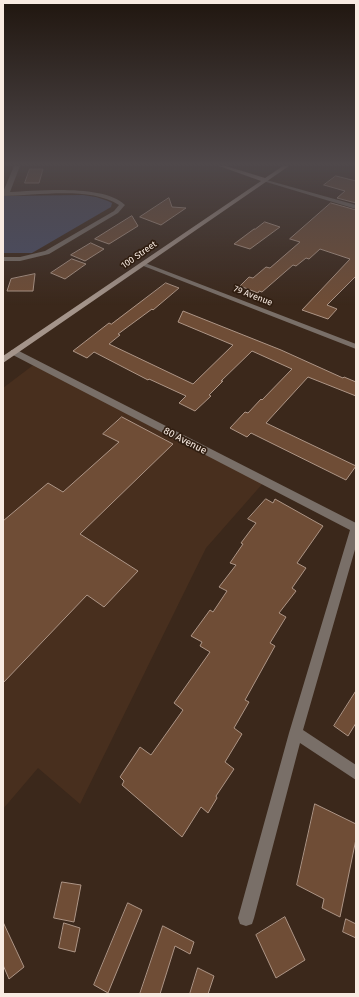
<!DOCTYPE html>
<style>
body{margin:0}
#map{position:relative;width:359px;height:997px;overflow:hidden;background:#3b281b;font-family:"Fira Sans",sans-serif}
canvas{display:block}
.frame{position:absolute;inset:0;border:4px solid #f8ebe2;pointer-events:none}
</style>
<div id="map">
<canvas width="359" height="997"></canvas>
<div class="frame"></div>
</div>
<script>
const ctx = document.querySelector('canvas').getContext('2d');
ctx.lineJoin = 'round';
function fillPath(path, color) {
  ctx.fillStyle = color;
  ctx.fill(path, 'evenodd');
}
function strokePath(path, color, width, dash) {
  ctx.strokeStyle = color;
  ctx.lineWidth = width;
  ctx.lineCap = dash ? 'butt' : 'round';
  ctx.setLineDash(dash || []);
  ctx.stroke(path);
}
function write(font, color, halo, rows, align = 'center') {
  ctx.font = font + ' "Fira Sans",sans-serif';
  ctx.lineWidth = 3.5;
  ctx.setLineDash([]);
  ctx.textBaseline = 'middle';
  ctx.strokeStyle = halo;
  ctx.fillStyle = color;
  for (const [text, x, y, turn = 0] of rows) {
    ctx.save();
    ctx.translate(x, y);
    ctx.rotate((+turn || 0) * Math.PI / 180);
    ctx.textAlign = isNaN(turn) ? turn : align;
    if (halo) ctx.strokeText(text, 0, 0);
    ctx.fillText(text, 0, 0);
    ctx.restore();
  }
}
fillPath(new Path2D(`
 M36 363 264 482 206 548 80 804 38 768 3 809V388Z`), '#482f1e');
fillPath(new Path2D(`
 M83 195 96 197 108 201 112 203 111 207 32 253H3V196Z`), '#494d66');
const building = new Path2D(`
 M30 169H43L39 183H25Z
 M336 176 356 181V203L337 198 345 191 324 185Z
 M169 198 172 207 186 208 161 225 140 217Z
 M331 203 356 210V276L327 305 337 309 328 319 302 310 350 259 320 249 309 259 306 258 296 266 293 265 262 292 259 291 258 293 240 286 249 277 253 278 266 267 270 268 300 242 290 239Z
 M132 216 138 226 109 244 95 239Z
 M265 222 280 227 250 249 234 244 254 229H255Z
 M91 243 104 249 85 261 71 255Z
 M72 259 86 264 65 279 51 273Z
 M35 274 33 291H7L11 279Z
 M166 283 179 288 153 310 152 309 118 334 120 335 109 344 193 384 233 345 178 322 183 311 281 350 343 378 344 377 356 382V396L308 377 266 423 356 466 346 480 251 433 247 437 230 428 245 412 248 413 261 399 262 400 292 369 252 351 221 381H223L209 395 211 396 195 411 179 403 186 396 149 379 148 380 94 352 87 358 73 351 109 323 111 324Z
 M122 417 173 444 80 534 138 571 104 607 87 595 3 683V521L48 483 63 492 119 442 103 434Z
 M266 499 273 503 275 499 323 526 297 563 306 568 292 588 296 591 279 613 286 617 270 643 275 646 245 700 249 702 234 728 242 734 225 762 234 769 216 796 217 798 208 813 201 807 182 837 122 785 124 781 120 777 140 747 151 755 183 710 174 703 210 652 200 646 202 642 191 636 210 610 213 612 227 591 219 587 236 565 230 563 243 544 241 543 256 523 248 519Z
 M356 691V723L348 736 334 726Z
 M315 804 356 824V839L340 917 322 908 324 899 297 885Z
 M62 882 81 885 74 922 54 918Z
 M128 903 142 910 108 993 94 985Z
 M285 917 305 960 276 978 256 935Z
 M346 919 356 924V938L343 932Z
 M3 922 24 967 9 979 3 965Z
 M64 923 80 928 75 952 59 948Z
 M163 926 194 942 190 954 175 946 160 994H140Z
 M198 968 214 976 208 994H190Z`);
fillPath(building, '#6f4d36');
strokePath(building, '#ad9586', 1);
fillPath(new Path2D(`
 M14 166H20L10 192C39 191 103 184 125 205L118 213 49 254 20 261H3V257H20L45 251 114 211 119 205C89 186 37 196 3 196V192Z
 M263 179 356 205V209L263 181Z
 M141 263H145L356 344V349L141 265Z
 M11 350H17L356 523V546L303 730 356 765V780L300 743 254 918 252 924 246 926 240 924 238 918 289 733 350 530 11 354Z`), '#796f68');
fillPath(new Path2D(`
 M219 166H226L265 178 283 166H289L3 363V356L261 181Z`), '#a4948a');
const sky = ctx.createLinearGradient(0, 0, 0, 305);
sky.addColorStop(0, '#20160f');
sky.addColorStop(0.54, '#4f484a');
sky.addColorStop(1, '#4f484a00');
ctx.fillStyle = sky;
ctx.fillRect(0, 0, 359, 305);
write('9px', '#f8ebe2', '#301e11', [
 ["100 Street",139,255,-35],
 ["79 Avenue",253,296,21]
]);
write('10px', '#f8ebe2', '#301e11', [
 ["80 Avenue",185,441,27]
]);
</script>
